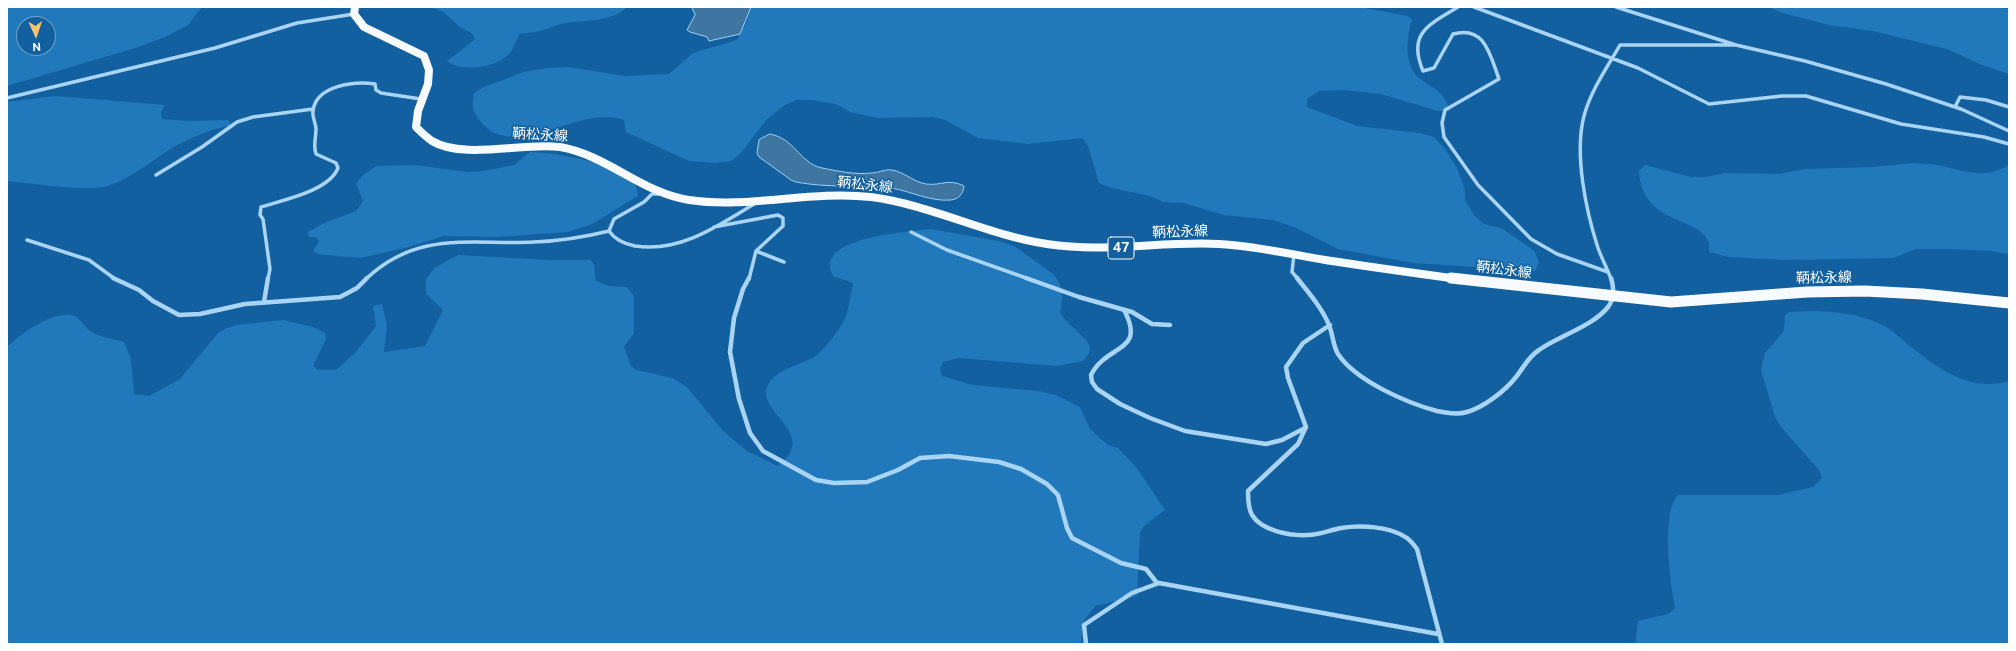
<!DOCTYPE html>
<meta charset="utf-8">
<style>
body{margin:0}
#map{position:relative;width:2016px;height:651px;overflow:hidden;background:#12609f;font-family:"Public Sans",sans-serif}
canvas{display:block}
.frame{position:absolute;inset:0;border:8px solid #fff;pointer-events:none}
.north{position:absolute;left:16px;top:16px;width:40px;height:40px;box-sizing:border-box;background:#12609f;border:1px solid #71a0c5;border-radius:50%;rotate:177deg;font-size:11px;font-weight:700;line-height:16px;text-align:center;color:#fff}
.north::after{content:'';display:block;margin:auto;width:14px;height:18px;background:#ffc46d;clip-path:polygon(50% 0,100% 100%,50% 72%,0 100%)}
</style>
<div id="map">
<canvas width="2016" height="651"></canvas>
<div class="frame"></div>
<div class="north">N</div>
</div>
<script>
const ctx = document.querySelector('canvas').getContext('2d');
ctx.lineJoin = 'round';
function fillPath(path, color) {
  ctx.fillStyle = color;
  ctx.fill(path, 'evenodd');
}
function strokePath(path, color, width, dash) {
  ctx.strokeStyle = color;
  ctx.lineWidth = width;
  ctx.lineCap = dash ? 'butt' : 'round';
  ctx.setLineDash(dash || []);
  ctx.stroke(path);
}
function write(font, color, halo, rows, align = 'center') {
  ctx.font = font + ' "Public Sans","Noto Sans JP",sans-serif';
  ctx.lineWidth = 3;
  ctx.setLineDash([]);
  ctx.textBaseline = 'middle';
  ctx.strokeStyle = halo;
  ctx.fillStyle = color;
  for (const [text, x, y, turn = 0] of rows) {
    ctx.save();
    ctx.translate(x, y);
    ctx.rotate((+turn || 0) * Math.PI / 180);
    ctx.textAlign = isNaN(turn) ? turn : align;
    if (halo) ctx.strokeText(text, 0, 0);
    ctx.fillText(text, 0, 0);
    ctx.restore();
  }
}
fillPath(new Path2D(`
 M7 7H202L188 25 165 37 135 48 7 86ZM24 24H48V48H24Z
 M418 7H628C610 22 587 20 565 23 559 24 553 27 547 29 538 32 528 33 519 34 516 42 513 50 507 56 494 68 460 72 447 61L473 41 475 38C471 31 466 31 460 27 442 11 443 8 418 7Z
 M751 7H1360L1407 16 1412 19C1407 37 1403 64 1419 78 1435 91 1443 89 1450 111H1438L1381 94 1345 90 1319 91 1307 99V107L1357 126 1420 133 1434 137 1446 150 1457 168 1465 190V200L1474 215 1484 224 1503 229 1529 247 1535 252 1539 262 1535 271 1414 263 1338 249 1296 228 1273 220 1224 215 1183 203 1163 202 1150 196 1112 188 1099 183 1088 146 1082 138 1028 144 978 138 945 120 933 117 878 118 850 112 836 104 810 100H797L785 105 767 119 741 153 731 161 716 163 689 161 626 132 624 120C581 103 513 164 480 121 473 112 471 104 474 93L484 87 524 72 546 68 568 67 625 76 669 74 693 53 737 40 747 21Z
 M1769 7H1994L2009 9V74L1982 65 1947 49 1873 31 1829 25 1783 13Z
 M55 96 165 105 161 112 162 119 189 121 228 120 231 125C207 130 181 141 161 155 146 166 129 178 111 185 89 193 32 183 7 181V102Z
 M530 152 555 154 585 160 598 163 635 182 638 196 592 224 568 232 497 237 444 236 408 247 360 258 318 254 313 251 319 241 316 237H309L308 232 322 224 356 211 363 201 356 184 363 175 376 166 415 165 467 172 483 171 514 165Z
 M1914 163C1923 164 1933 164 1942 166 1966 172 1987 179 2009 165V254L1992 251 1948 249H1916L1893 258 1789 260 1728 257 1709 252C1709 250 1709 245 1709 243 1699 215 1642 226 1639 171L1645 165 1691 177H1706L1725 173 1779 174 1807 169 1873 167Z
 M930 229 998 241 1014 246 1052 273C1063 284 1064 298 1060 312 1064 323 1093 341 1090 350 1089 354 1085 358 1083 361L1057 366 959 358 943 362 940 369 942 376 973 385 1038 391 1056 395 1080 407 1090 429 1108 445 1118 448 1136 467 1165 510 1144 526 1140 533 1137 596 1095 606 1083 622 1081 641 1083 644H7V347C21 334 54 309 74 316 81 319 83 325 89 330 97 337 114 339 124 342L131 359 134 394 149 396 180 379 218 333 227 328 237 325 283 320 313 327 325 333 326 339 313 366 318 370H336L356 352 376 326 373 306 382 304 387 326 384 352 425 346 443 310 426 294V279L434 268 458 255 549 260H590L594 264 596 281 609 286 627 287 634 296V333L624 347 631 366 636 370 672 378 687 387 723 431 747 451 778 466C821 433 754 412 768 385 776 369 801 365 814 357 825 350 842 327 846 316 849 306 851 294 853 283L833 276C832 273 829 268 830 264 833 236 909 232 930 229Z
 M1815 311C1838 312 1859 314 1880 324 1892 329 1900 338 1910 346 1940 370 1969 392 2009 381V644H1635L1638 621 1668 614 1675 608C1671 583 1660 515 1678 495H1778L1813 487 1822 478 1819 470 1781 427 1775 417 1761 370 1765 353 1784 331 1785 315 1790 312Z`), '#2179bc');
const water = new Path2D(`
 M692 7H751L740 34 709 41 707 37 690 32 687 30 695 15Z
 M770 134C796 139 799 163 822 168 837 171 856 175 871 173 878 173 885 169 892 170 904 172 914 182 926 184 942 186 948 178 964 186 963 194 959 199 951 200 931 202 910 191 891 188 860 185 827 188 796 182L791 180 759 157 757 153 759 140Z`);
fillPath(water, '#3f75a1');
strokePath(water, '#9cd1f7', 1);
strokePath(new Path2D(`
 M1458 7C1429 25 1407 33 1423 71L1434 68 1453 34C1485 25 1490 55 1499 79L1445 110 1442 123 1444 137 1478 185 1531 239 1557 254 1608 272
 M1474 7 1638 68 1709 104 1782 96H1806L1901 124 1984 137 2009 144
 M1616 7 1736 45 1805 61 1886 84 1961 109 2009 131
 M7 98 215 48 297 23 354 14
 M1955 107 1960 97 1986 100 2009 107
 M156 175 202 147 237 122 253 117 313 109
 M714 227 778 215 783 218V226L756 251 749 279
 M609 231C615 240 625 244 635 246 679 253 718 226 754 204
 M609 231 614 219 644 202 652 194H659
 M911 232 947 250 1029 279
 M27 240 89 260 115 279
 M756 251 784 262
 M1294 254 1292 272 1298 279
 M268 279 270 269 263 219 260 215 261 207C283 200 329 191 338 168L336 163 316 154C313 145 316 138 316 129 316 123 312 118 313 111 316 85 355 81 375 84L376 90 381 93 421 99
 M366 279C418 230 470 245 534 242 559 241 585 237 609 231
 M1611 279C1607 268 1602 259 1598 248 1586 211 1574 154 1584 116 1591 90 1607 68 1620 45H1736`), '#aad4f4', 3.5);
strokePath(new Path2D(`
 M113 278 139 290 153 301 179 315 200 314 245 304 340 297 357 288 367 278
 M749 278 743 289 734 318 730 352 739 399 750 433 763 451 816 480 834 483 867 482 898 470 920 458 949 456 999 462 1021 469 1047 484 1058 495 1067 528 1072 538 1121 563 1146 569 1157 583
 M1026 278 1079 297 1132 312 1152 324 1170 325
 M1297 278C1309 293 1322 308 1329 325 1333 335 1333 346 1338 354 1356 381 1407 403 1437 411 1446 413 1457 415 1467 412 1484 407 1505 391 1516 377 1524 367 1528 357 1539 350 1559 336 1593 326 1608 307 1615 298 1614 288 1611 278
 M264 302 268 278
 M1124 310C1147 353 1106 344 1091 375L1092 382 1097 389 1120 404 1150 418 1185 431 1266 444 1282 440 1305 428
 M1330 325 1303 343 1286 367 1288 378 1306 427 1298 444 1248 491C1248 499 1248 508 1252 515 1262 531 1290 536 1308 535 1319 535 1330 530 1341 528 1360 525 1390 526 1407 538 1411 541 1414 545 1417 549L1442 644
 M1086 644 1084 625 1132 593 1159 583 1438 634`), '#aad4f4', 4.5);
strokePath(new Path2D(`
 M355 7 354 14 364 27 424 56 429 70 428 84 418 111 416 127C421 132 426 137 432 141 463 160 524 142 560 147 607 155 642 193 689 200 749 209 810 190 871 197 932 205 987 235 1047 244 1105 253 1162 241 1219 244 1255 246 1290 254 1325 260 1370 267 1414 273 1458 279`), '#f7fbff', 8);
strokePath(new Path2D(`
 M1451 278 1671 302 1807 292 1865 291 1922 294 2009 303`), '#f7fbff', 11);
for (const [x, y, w] of [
 [1121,248,26]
]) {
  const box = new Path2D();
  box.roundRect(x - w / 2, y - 11, w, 22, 3);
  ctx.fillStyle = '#12609f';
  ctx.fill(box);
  strokePath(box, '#fff', 1);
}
write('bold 13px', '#fff', null, [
 ["47",1121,248]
]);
write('14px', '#fff', '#12609f', [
 ["鞆松永線",540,135,3],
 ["鞆松永線",865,185,6],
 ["鞆松永線",1180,232,-2],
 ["鞆松永線",1504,270,7],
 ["鞆松永線",1824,278,-1]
]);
</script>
